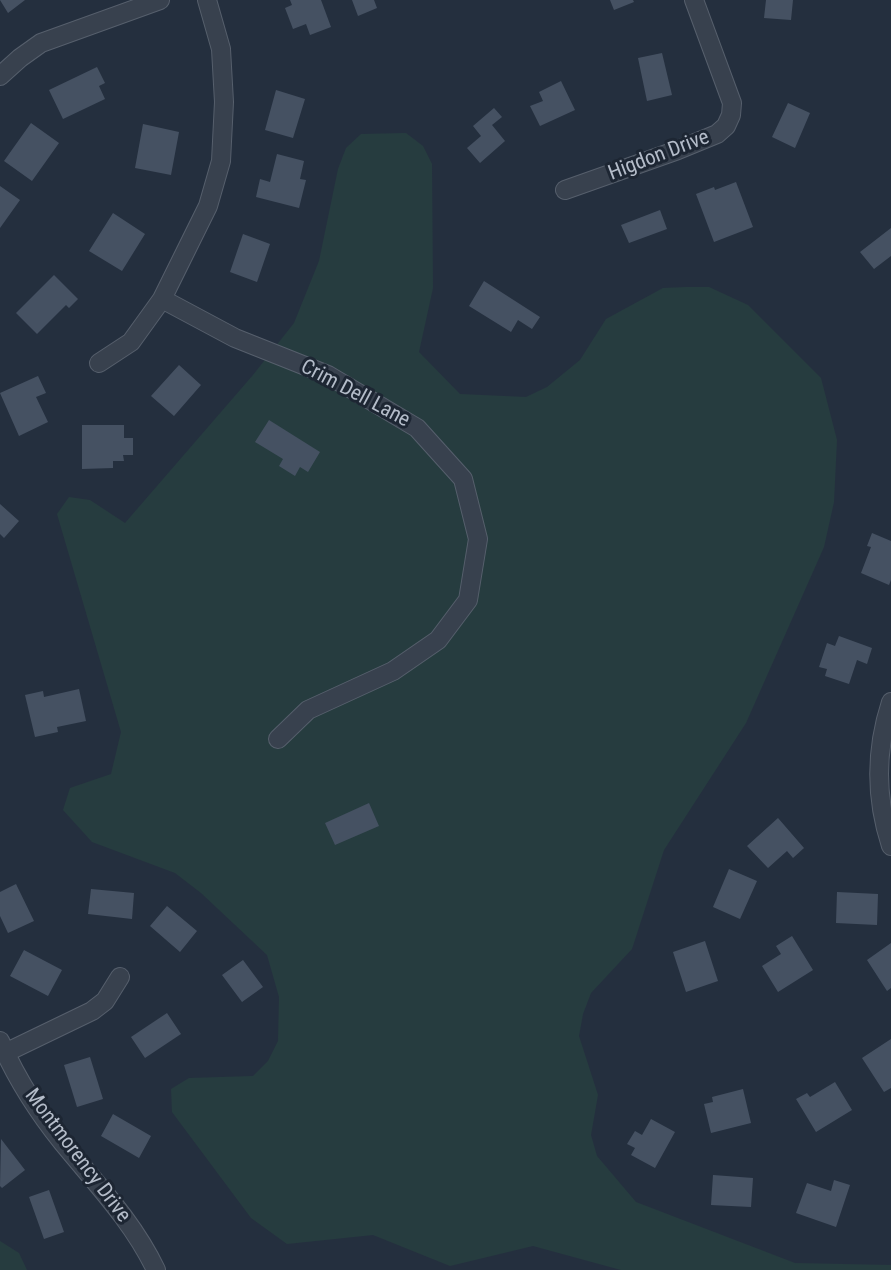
<!DOCTYPE html>
<style>
body{margin:0}
canvas{display:block;background:#242f3e}
</style>
<canvas width="891" height="1270"></canvas>
<script>
const ctx = document.querySelector('canvas').getContext('2d');
ctx.lineJoin = 'round';
function fillPath(path, color) {
  ctx.fillStyle = color;
  ctx.fill(path, 'evenodd');
}
function strokePath(path, color, width, dash) {
  ctx.strokeStyle = color;
  ctx.lineWidth = width;
  ctx.lineCap = dash ? 'butt' : 'round';
  ctx.setLineDash(dash || []);
  ctx.stroke(path);
}
function write(font, color, halo, rows, align = 'center') {
  ctx.font = font + ' "Roboto Condensed",sans-serif';
  ctx.lineWidth = 6;
  ctx.setLineDash([]);
  ctx.textBaseline = 'middle';
  ctx.strokeStyle = halo;
  ctx.fillStyle = color;
  for (const [text, x, y, turn = 0] of rows) {
    ctx.save();
    ctx.translate(x, y);
    ctx.rotate((+turn || 0) * Math.PI / 180);
    ctx.textAlign = isNaN(turn) ? turn : align;
    if (halo) ctx.strokeText(text, 0, 0);
    ctx.fillText(text, 0, 0);
    ctx.restore();
  }
}
fillPath(new Path2D(`
 M406 133 423 146 432 164 433 288 419 352 460 394 526 397 547 387 580 360 606 319 663 288 686 287H709L748 305 821 378 837 440 834 502 824 547 746 723 664 850 632 949 591 993 583 1014 579 1036 598 1095 591 1135 597 1156 636 1202 795 1263 891 1265V1270H621L533 1246 450 1266 373 1235 287 1244 251 1218 172 1112 171 1089 189 1078 253 1076 268 1061 278 1041 279 997 267 955 201 893 175 873 92 842 63 810 70 788 111 774 121 732 57 514 69 497 90 500 125 523 253 375 294 323 319 261 338 169 346 148 361 134Z
 M0 1241 19 1253 27 1270H0Z`), '#263c3f');
fillPath(new Path2D(`
 M0 0H25L8 13Z
 M290 0H321L331 27 310 35 306 24 293 29 285 8 292 5Z
 M352 0H374L377 8 358 16Z
 M610 0H633L634 2 614 10Z
 M766 0H793L791 20 764 18Z
 M662 53 672 95 647 101 638 58Z
 M97 67 105 83 99 86 105 99 63 119 49 90Z
 M561 81 575 110 540 126 530 106 543 101 539 92Z
 M276 90 305 99 293 138 265 130Z
 M788 103 810 113 795 148 772 137Z
 M494 108 502 117 492 125 505 141 480 163 467 148 481 136 473 126Z
 M31 123 59 143 32 181 4 161Z
 M143 124 179 132 171 175 135 168Z
 M277 154 304 161 300 179 306 180 299 208 256 197 260 179 270 182Z
 M736 182 753 227 714 242 696 194 714 187 715 190Z
 M0 186 20 200 0 228Z
 M660 210 667 229 629 243 621 225Z
 M113 213 145 234 122 271 89 251Z
 M891 228V256L874 269 860 252Z
 M243 234 270 244 257 282 230 272Z
 M54 275 78 299 69 308 66 305 37 334 16 313Z
 M484 281 540 317 532 329 518 320 511 332 469 306Z
 M179 365 201 385 174 416 151 396Z
 M38 376 46 393 36 397 48 422 19 436 0 393Z
 M269 420 320 452 308 472 300 467 295 476 279 466 283 459 255 442Z
 M82 425H124V438H133V455H123L124 461H113V468L82 469Z
 M0 504 19 521 4 538 0 534Z
 M872 533 891 541V580L889 585 861 573 871 547 867 546Z
 M839 636 872 648 867 664 857 660 849 684 825 676 827 669 819 667 827 643 835 646Z
 M79 689 86 721 57 727 58 732 35 737 25 695 43 691 44 697Z
 M369 803 379 826 335 845 325 823Z
 M778 818 804 848 793 858 787 851 768 868 747 846Z
 M729 869 757 881 740 919 713 907Z
 M16 884 34 921 8 933 0 916V892Z
 M91 889 134 893 132 919 88 914Z
 M837 892 878 894 877 925 836 923Z
 M167 906 197 931 180 952 150 926Z
 M792 936 813 970 778 992 762 966 781 954 776 946Z
 M705 941 718 981 686 992 673 952Z
 M891 943V988L887 991 867 960Z
 M24 950 62 970 48 996 10 976Z
 M243 960 263 987 242 1002 222 975Z
 M167 1013 181 1034 145 1058 131 1037Z
 M891 1039V1088L884 1092 862 1058Z
 M90 1057 103 1099 77 1107 64 1065Z
 M835 1082 852 1110 816 1132 796 1099 807 1093 810 1097Z
 M743 1089 751 1123 711 1133 704 1104 713 1102 712 1097Z
 M113 1114 151 1136 139 1158 101 1136Z
 M651 1119 675 1132 655 1168 631 1155 635 1148 627 1144 635 1131 642 1135Z
 M1 1139 25 1170 2 1188 0 1186Z
 M713 1175 753 1178 751 1207 711 1205Z
 M834 1180 850 1185 836 1227 796 1213 807 1183 831 1191Z
 M49 1190 64 1232 44 1239 29 1197Z`), '#455162');
const minor = new Path2D(`
 M0 76 20 58 41 43 160 0
 M565 190 678 150 717 134 726 126 731 115 732 103 694 0
 M162 299 235 338 328 375 417 428 463 479 478 539 468 600 438 640 393 671 308 710 278 739
 M99 363 131 342 162 299 208 206 221 161 224 102 221 49 207 0
 M891 702C875 751 875 797 891 846
 M0 1041C18 1082 43 1120 72 1154 103 1191 135 1226 156 1270
 M5 1053 92 1011 105 1001 120 977`);
strokePath(minor, '#565f6c', 20);
strokePath(minor, '#38414e', 18);
write('21px', '#b4bcc9', '#1d2633', [
 ["Higdon Drive",659,156,-21],
 ["Crim Dell Lane",355,394,28],
 ["Montmorency Drive",77,1156,53]
]);
</script>
